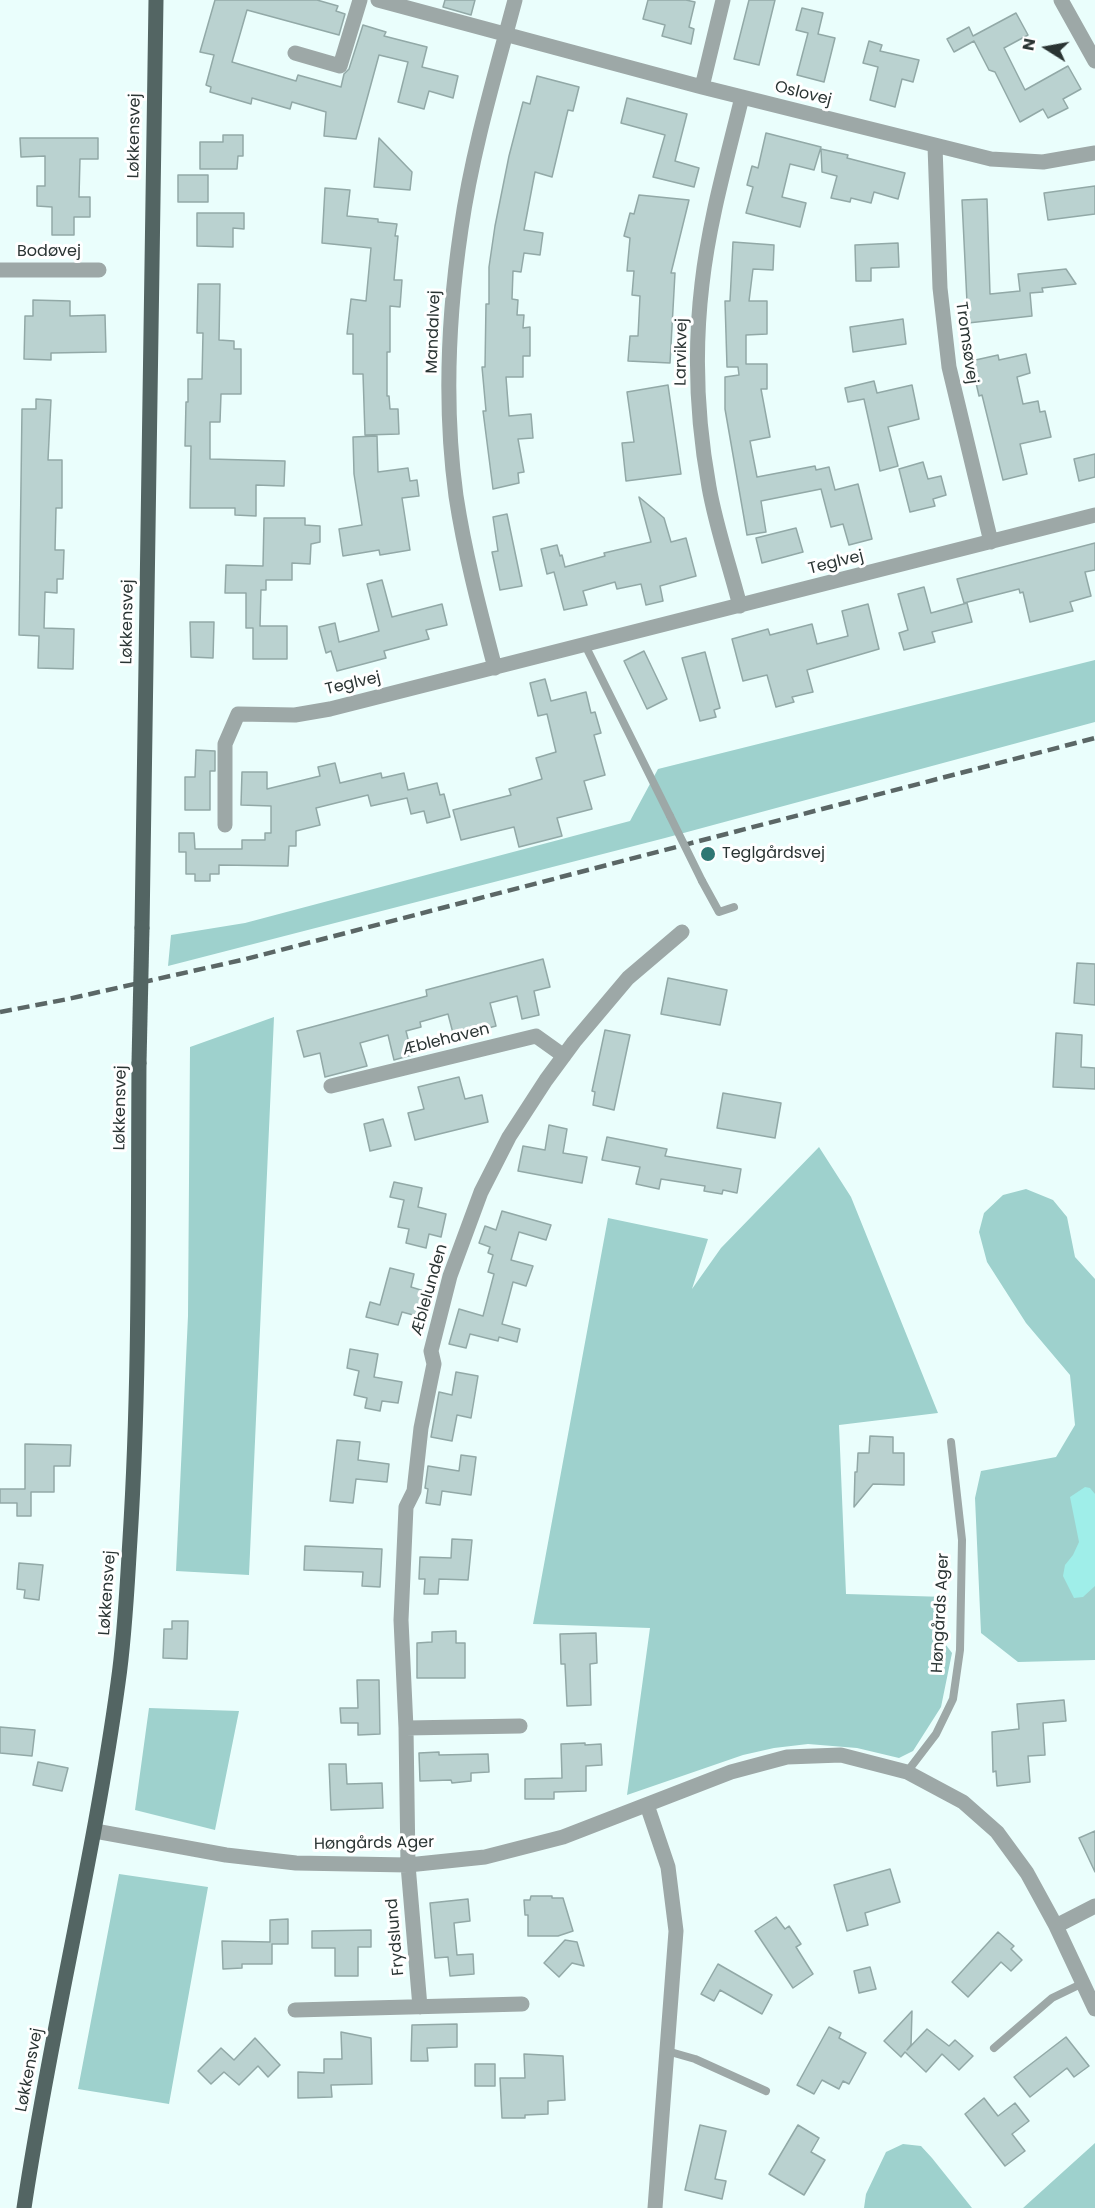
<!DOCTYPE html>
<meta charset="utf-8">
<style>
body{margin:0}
#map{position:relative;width:1095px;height:2208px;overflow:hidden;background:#eafefc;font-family:Poppins,sans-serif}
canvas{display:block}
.north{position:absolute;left:1017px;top:18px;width:60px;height:60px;-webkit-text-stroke:4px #fff;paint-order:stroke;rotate:281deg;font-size:16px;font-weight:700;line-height:24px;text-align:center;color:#2a3433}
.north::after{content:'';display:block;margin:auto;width:21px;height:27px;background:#2a3433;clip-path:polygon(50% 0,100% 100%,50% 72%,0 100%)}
</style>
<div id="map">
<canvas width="1095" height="2208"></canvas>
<div class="north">N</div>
</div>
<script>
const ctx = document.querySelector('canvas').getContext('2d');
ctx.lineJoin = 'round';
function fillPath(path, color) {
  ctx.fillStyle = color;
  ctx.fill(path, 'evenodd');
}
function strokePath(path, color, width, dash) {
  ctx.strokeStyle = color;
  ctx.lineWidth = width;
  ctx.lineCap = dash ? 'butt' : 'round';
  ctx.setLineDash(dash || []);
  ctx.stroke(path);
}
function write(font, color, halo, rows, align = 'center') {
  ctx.font = font + ' Poppins,sans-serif';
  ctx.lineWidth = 6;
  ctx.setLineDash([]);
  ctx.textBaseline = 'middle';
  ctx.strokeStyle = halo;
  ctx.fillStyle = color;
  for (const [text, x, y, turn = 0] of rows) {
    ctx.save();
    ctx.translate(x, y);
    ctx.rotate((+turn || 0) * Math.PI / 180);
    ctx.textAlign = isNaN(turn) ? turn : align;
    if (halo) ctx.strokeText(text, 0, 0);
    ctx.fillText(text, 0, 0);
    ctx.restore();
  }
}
fillPath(new Path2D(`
 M1095 660V722L665 838 168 966 171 935 245 923 630 821 658 769Z
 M274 1017 249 1575 176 1571 188 1316 190 1047Z
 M819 1147 851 1197 938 1413 839 1425 846 1594 946 1597V1645L952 1653 941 1707 913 1751 899 1758 857 1748 808 1744 774 1748 743 1755 627 1795 650 1628 533 1624 608 1218 708 1239 692 1289 721 1248Z
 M1026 1189 1053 1200 1067 1217 1075 1257 1095 1279V1660L1018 1662 981 1633 975 1498 981 1471 1056 1457 1075 1425 1070 1375 1026 1323 987 1262 979 1232 984 1213 1003 1195Z
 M149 1708 239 1711 215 1830 135 1810Z
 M119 1874 208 1887 169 2104 78 2089Z
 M1095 2143V2208H1023Z
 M903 2144 921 2146 932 2158 972 2208H864L866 2194 886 2152Z`), '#9ed1cd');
fillPath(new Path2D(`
 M1085 1487 1090 1488 1095 1494V1586L1083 1597 1074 1598 1063 1576 1065 1565 1073 1555 1079 1542 1070 1497Z`), '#9feee9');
const building = new Path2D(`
 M215 0H317L338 6 336 11 345 14 339 35 247 10 232 62 296 81 298 75 341 87 344 74 349 69 363 25 386 32 384 36 427 47 422 67 458 76 453 98 429 91 424 109 398 102 408 62 379 55 356 139 324 136 326 112 292 102 290 109 252 98 251 104 210 92 211 87 206 85 214 55 200 52Z
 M445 0H475L471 15 443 7Z
 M648 0H686L695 2 689 27 694 29 691 44 662 36 665 25 643 19Z
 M749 0H775L759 65 734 59Z
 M802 8 823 13 818 34 835 38 824 82 797 75 808 33 796 30Z
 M1016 13 1028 35 1004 48 1025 90 1068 66 1081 89 1063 99 1068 108 1048 118 1043 109 1020 122 995 72 989 70 974 41 954 52 947 39 969 27 973 36Z
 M869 41 882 45 880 51 919 60 913 82 902 79 895 107 870 100 878 67 863 63Z
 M537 76 579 87 573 111 568 110 552 177 535 172 524 230 543 233 540 255 524 253 521 272 513 271 512 299 518 300 517 315H524L523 328 530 327V356H523V377H506L509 416 531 414 533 438 518 439 524 472 518 473 519 483 493 489 483 411H486L482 367H485L486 304H489V267L495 226 509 156 523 102 530 104Z
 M627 98 687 114 675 161 699 168 694 187 653 177 665 135 621 123Z
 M766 133 821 147 814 170 790 164 782 197 806 203 800 227 746 213 753 187 747 185 752 166 758 168Z
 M223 135H243V156H238L237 169H200V142H223Z
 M20 138H98V159H80L79 197H90V217H74V235H52V207L37 206V186H45V156L21 157Z
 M379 138 412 172 410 190 374 187Z
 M821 149 848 155 847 158 905 173 898 199 874 192 871 203 851 198 850 202 831 198 837 176 822 172Z
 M178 175H208V202H178Z
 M1095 186V214L1048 220 1044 193Z
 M325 188 350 190 347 216 378 219V222L397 224 395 236H398L394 280H402L400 307 390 306V352H387V396H389L390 409H398L399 434 365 435 363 374H353V334H347L351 299 366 301 371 248 322 243Z
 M639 195 689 200 671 273H675L670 363 628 361 630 336H638L640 296 632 295 634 271H627L630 238 624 236 630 213 634 214Z
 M987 199 990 294 1020 291 1018 274 1066 269 1076 284 1042 288 1043 292 1030 293 1032 316 968 323 962 200Z
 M197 213H244V229L233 228V247L197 246Z
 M733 242 774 245 773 270 753 269 749 301H767V334L746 335V364H767V389H761L770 437 750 441 757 477 815 466 816 470 829 467 835 490 858 484 872 539 849 545 843 524 831 527 821 489 761 501 766 532 747 535 725 409V377L739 375 738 367H727L725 301H730Z
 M898 243 899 267 871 268V281H856L855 245Z
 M198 284H220L219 340 234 341V349H241V394H221L220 422H210V459L285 461 284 486 256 485V516L235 515V508H190L191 446H185L186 402H188V379H202L203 333H197Z
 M33 300 70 301V316L105 315 106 352 51 353V360L24 359 25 316H33Z
 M903 319 906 344 853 352 850 327Z
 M1026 354 1030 373 1017 377 1023 404 1038 401 1040 412 1045 411 1051 437 1020 444 1027 474 1003 480 982 395 979 396 971 361 998 355 999 360Z
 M874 381 877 393 912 385 919 419 888 427 898 466 880 471 864 399 848 402 845 388Z
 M668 385 681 474 626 481 622 443 634 442 627 392Z
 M36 399 51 400 48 460H62V508H56L55 550H64L63 579H57V593L45 592 44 628 74 629 73 669 38 668 39 636 19 635 22 409H36Z
 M377 436 378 472 408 468 410 481 417 480 419 496 402 498 410 550 380 555 379 550 343 556 339 529 362 525 354 474 353 437Z
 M1095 454V477L1079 481 1074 459Z
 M923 462 928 479 941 476 946 495 933 499 935 506 910 512 899 469Z
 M639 497 664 518 671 542 686 538 696 576 660 586 663 601 646 605 641 584 617 589 615 582 583 591 587 605 564 610 554 572 547 574 541 549 557 545 560 556 562 555 565 567 605 556 604 553 651 542Z
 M507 514 522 586 500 590 492 552 498 551 493 517Z
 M264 518H305V525L320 526V542L311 544 310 564 292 563V580H266V590H261L260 626H287V659H253V628H246V593H225L226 565 263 566Z
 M796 528 803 552 762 563 756 538Z
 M1095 543V570L1085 572 1091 596 1070 602 1073 611 1030 622 1023 592 1020 593 1019 589 964 603 957 579Z
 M382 580 392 617 442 604 447 625 426 630 429 639 384 651 386 658 337 671 331 651 326 653 319 627 335 623 339 642 379 631 367 584Z
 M924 587 931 613 967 603 972 622 932 632 935 642 904 650 899 633 908 630 898 594Z
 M868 604 879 649 807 670 813 692 792 697 794 702 776 707 767 675 743 681 732 639 768 629 770 635 812 624 817 644 848 636 842 611Z
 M190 622H214L213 658 191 657Z
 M644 651 667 699 647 709 624 661Z
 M705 652 720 708 714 710 716 717 700 721 682 658Z
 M545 679 551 701 586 692 591 713 595 712 601 733 594 735 605 775 584 781 592 809 557 818 562 836 519 847 514 827 461 840 453 810 511 795 509 789 542 779 536 758 556 752 547 714 538 716 530 683Z
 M196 750 215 751V771H210V810H185V777H195Z
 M335 763 340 783 381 773 382 778 404 773 408 790 437 783 440 795 444 794 450 817 427 823 424 811 411 814 407 798 371 806 368 795 316 808 320 825 296 831V846H289L288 866 219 865V874H210V881H195V874H186V852H179V833H194L195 849H242V840H265V833H271V806L241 805 242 772H267V789L320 776 318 767Z
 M543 959 550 987 534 991 539 1015 522 1019 517 996 490 1003 496 1026 454 1037 448 1014 420 1022 421 1027 406 1031 412 1055 394 1060 388 1035 360 1043 367 1066 348 1071 325 1077 320 1053 304 1057 297 1031 427 996 426 990Z
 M1077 963 1095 964V1005L1074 1003Z
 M668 978 727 990 720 1025 661 1014Z
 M605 1030 630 1035 614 1110 593 1105 595 1092 592 1091Z
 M1056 1033 1082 1035 1081 1067 1095 1068V1089L1053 1087Z
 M459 1077 465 1099 482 1095 488 1122 415 1140 408 1113 424 1109 418 1087Z
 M723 1093 781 1103 775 1138 717 1128Z
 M383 1119 391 1146 370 1151 364 1124Z
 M549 1125 567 1129 563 1153 587 1157 582 1183 518 1171 523 1146 545 1150Z
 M607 1137 667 1149 665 1156 741 1169 737 1193 723 1190 722 1194 704 1191 705 1186 661 1179 659 1189 636 1184 640 1167 602 1160Z
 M394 1182 422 1188 418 1207 446 1214 441 1237 429 1234 426 1248 406 1243 409 1229 398 1227 404 1200 390 1197Z
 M502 1211 551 1225 546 1240 519 1232 511 1260 533 1266 526 1286 513 1282 502 1324 520 1329 517 1342 499 1337 498 1341 470 1334 466 1348 449 1344 459 1309 483 1316 494 1274 488 1272 493 1255 488 1253 490 1247 479 1243 485 1226 496 1230Z
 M390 1268 414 1274 411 1287 424 1291 417 1316 402 1312 398 1325 366 1317 370 1302 380 1305Z
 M350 1349 378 1354 374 1377 402 1382 398 1403 382 1401 380 1411 365 1408 367 1398 354 1395 359 1371 347 1368Z
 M456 1372 478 1376 471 1418 457 1415 452 1441 431 1437 439 1392 452 1395Z
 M870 1436 893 1437V1453H904V1485L873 1484 854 1507 855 1472H857L858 1453H869Z
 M337 1440 360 1442 358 1460 389 1464 387 1482 356 1479 353 1503 330 1501Z
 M25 1444 71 1445 70 1466H54V1492H31V1516H17V1503H0V1489H25Z
 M461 1455 476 1457 471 1495 442 1491 440 1505 426 1503 428 1489 425 1488 428 1466 459 1471Z
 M452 1539 472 1540 468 1580 439 1579 438 1594H424L425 1579H419L420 1557 451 1558Z
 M305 1546 382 1549 380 1587 362 1586 363 1572 304 1570Z
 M19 1563 43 1565 39 1600 24 1598 25 1590 17 1589Z
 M172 1621H188L187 1659 163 1658 164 1629H172Z
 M456 1631V1643H465V1678H417V1643L432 1642V1632Z
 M596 1633 597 1663 590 1664 591 1705 567 1706 565 1664H561L560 1634Z
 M357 1680H379L380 1734 358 1735V1723H341L340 1708H358Z
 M1064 1700 1066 1721 1043 1723 1045 1755 1028 1756 1030 1782 997 1786 996 1771 993 1772 992 1732 1019 1729 1017 1704Z
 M0 1727 35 1730 32 1756 0 1753Z
 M585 1743V1745L601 1744 602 1765 586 1766V1791L554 1792V1799H525V1779L562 1778 561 1744Z
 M439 1752V1755L488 1754 489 1772 471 1773V1781L452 1783 451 1780 420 1781 419 1753Z
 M38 1762 68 1768 62 1791 33 1785Z
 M329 1764H346L347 1784 382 1783 383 1808 331 1810Z
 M1095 1831V1872L1079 1838Z
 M890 1869 900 1902 865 1913 868 1925 847 1931 834 1885Z
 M531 1896H552V1898H563L573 1931 558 1936H528V1915H525L524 1900H530Z
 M468 1899 470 1921 454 1923 457 1955 473 1954 474 1974 450 1976 448 1957 435 1958 430 1903Z
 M776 1917 785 1929 789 1926 801 1944 796 1947 813 1974 793 1988 755 1931Z
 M288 1919V1944H272V1964H242V1968L223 1969 222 1941 270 1942V1920Z
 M371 1930V1947H358V1976H335V1948H312V1931Z
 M998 1932 1014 1946 1011 1949 1022 1960 1011 1971 1001 1962 968 1997 952 1982Z
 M565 1940 577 1942 584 1966 572 1963 559 1977 544 1963Z
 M718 1964 772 1995 762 2014 720 1990 714 2001 701 1994Z
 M870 1967 876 1989 859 1993 854 1971Z
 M912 2011 911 2045 907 2050 927 2029 949 2046 955 2040 973 2056 959 2070 942 2054 926 2072 905 2052 901 2057 884 2041Z
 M457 2024V2047L427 2048 428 2061H411L412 2025Z
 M829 2027 841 2033 839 2038 866 2053 849 2084 843 2081 839 2089 822 2080 814 2094 797 2085Z
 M341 2032 371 2038 372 2084 331 2085 332 2097 298 2098V2072L324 2073V2059H342Z
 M1066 2037 1089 2066 1074 2077 1067 2068 1030 2097 1014 2077Z
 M255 2038 280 2065 268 2077 258 2066 239 2085 224 2072 211 2084 198 2071 221 2048 234 2060Z
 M524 2054 563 2056 565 2100 548 2101V2114L525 2115V2118H502L500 2078H525Z
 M475 2064H495V2086H475Z
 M984 2098 998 2116 1015 2103 1029 2121 1012 2134 1025 2151 1005 2166 965 2114Z
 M700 2125 726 2131 715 2179 726 2181 722 2199 685 2190Z
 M798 2125 819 2138 811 2152 825 2160 804 2195 769 2174Z`);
fillPath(building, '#bad2d0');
strokePath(building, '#92a9a7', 1.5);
strokePath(new Path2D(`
 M585 645 670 816
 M702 881 719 912 734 907
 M907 1772 936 1734 953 1699 960 1650 962 1540 951 1442
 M994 2048 1052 1998 1083 1983
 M667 2051 695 2059 766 2091`), '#9da8a7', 8);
strokePath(new Path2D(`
 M378 0 702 87 991 159 1043 162 1095 153
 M1061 0 1095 61
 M295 53 340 66 360 0
 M702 87 723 0
 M935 146 940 288 949 367 991 542
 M0 270H99
 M740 606C730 567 716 527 709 487 697 421 694 351 702 284 709 221 727 159 742 97
 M495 668C480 611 465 555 456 496 444 408 448 317 461 229 472 152 495 75 515 0
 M225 825V744L238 714 295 715 330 709 1095 515
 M331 1086 536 1036 564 1056
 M406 1728 520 1726
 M647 1805 668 1867 676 1931 655 2208
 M95 1831 226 1855 296 1863 408 1865 485 1857 563 1837 731 1772 787 1757 841 1755 907 1772 963 1802 997 1832 1027 1873 1056 1926 1095 2009
 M1056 1926 1095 1906
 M420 2007 408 1865 406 1728 401 1620 406 1507 414 1491 421 1428 434 1364 431 1351 450 1276 481 1192 509 1137 546 1080 574 1042 628 978 682 932
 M295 2010 522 2004`), '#9da8a7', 15);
strokePath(new Path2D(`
 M142 928 156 0
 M24 2208C50 2032 94 1859 118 1683 125 1635 127 1587 130 1539 140 1381 138 1222 139 1063`), '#536563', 15);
strokePath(new Path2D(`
 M0 1012 68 999 246 959 1095 738`), '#5b6766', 4.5, [12, 6]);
strokePath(new Path2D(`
 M670 816 702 881`), '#9da8a7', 8);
strokePath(new Path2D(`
 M139 1063 142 928`), '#536563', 15);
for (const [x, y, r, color] of [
 [708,854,8,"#2e7773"]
]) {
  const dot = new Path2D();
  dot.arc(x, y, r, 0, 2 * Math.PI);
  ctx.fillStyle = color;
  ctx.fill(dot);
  strokePath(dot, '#fff', 2);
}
write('16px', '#2a3433', '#fff', [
 ["Oslovej",803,94,14],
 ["Løkkensvej",135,136,-89],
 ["Bodøvej",49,252],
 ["Mandalvej",434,332,-88],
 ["Tromsøvej",966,343,82],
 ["Larvikvej",682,352,-89],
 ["Teglvej",836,563,-14],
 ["Løkkensvej",128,622,-89],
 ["Teglvej",353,684,-13],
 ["Æblehaven",446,1040,-14],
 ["Løkkensvej",121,1108,-89],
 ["Æblelunden",430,1290,-74],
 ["Løkkensvej",108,1593,-86],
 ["Høngårds Ager",941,1613,-87],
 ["Høngårds Ager",374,1844,-1],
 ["Frydslund",396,1937,-95],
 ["Løkkensvej",30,2070,-79]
]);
write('16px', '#2a3433', '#fff', [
 ["Teglgårdsvej",722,854]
], 'left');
</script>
